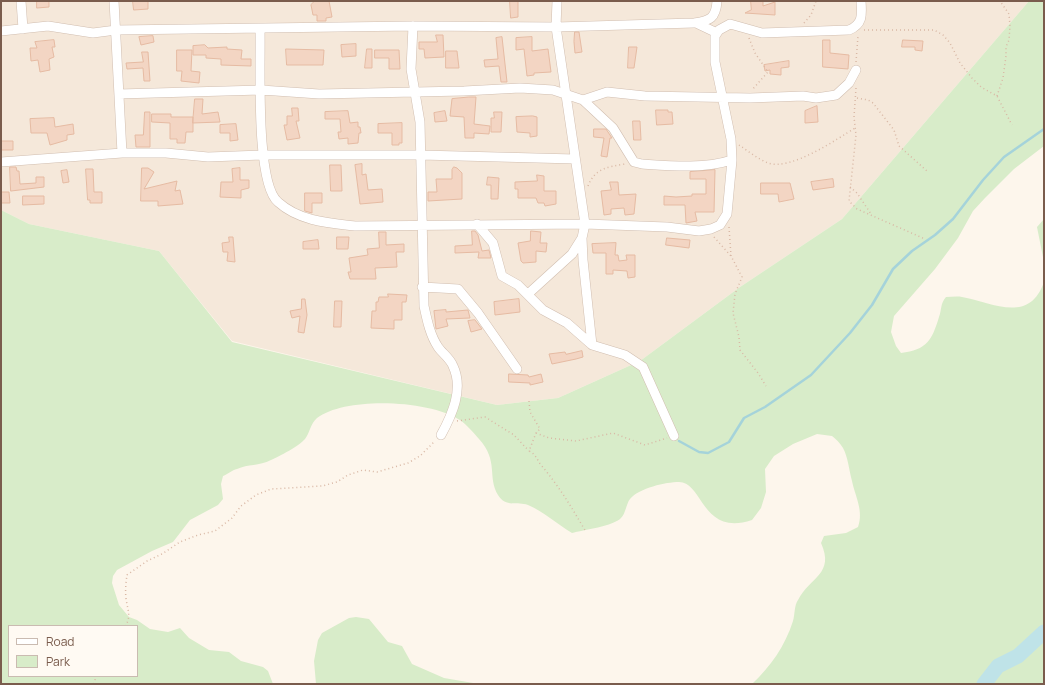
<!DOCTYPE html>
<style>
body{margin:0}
#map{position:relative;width:1045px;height:685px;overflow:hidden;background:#fdf6ec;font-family:Manrope,sans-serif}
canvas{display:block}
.frame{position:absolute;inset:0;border:2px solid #7a5c4d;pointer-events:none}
.legend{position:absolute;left:8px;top:625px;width:130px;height:52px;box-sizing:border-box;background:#fffaf3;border:1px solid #cabbb1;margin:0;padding:5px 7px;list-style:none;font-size:12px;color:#7a5c4d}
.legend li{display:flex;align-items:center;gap:8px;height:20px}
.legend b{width:20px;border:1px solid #cabbb1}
</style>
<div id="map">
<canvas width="1045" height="685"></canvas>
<div class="frame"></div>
<ul class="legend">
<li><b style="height:5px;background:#fff"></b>Road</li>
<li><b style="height:11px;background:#d8ecc9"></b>Park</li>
</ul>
</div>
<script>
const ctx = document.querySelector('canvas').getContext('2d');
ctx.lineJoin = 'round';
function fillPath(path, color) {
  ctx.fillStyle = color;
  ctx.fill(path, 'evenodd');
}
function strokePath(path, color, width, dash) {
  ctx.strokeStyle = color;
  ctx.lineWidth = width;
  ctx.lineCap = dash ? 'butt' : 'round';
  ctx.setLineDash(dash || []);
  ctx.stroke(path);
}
fillPath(new Path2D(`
 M1 1H1029L842 219 740 287 640 361 558 398 497 405 232 341 159 251 29 224 1 210Z`), '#f5e8da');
fillPath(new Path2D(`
 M1029 1H1044V146L1014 169 985 198 973 211 958 238 935 269 894 316 891 332 896 346 901 353C927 350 932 340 939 317 942 309 940 304 946 297 951 297 957 296 962 297 991 302 1029 325 1044 282V684H752C771 666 785 646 793 621 795 614 794 606 798 600 810 577 835 574 821 543L824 536 846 533 858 527C864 511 855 496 852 481 849 470 848 457 843 448 840 443 836 439 832 436L817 434 793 444 774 456 765 469 766 492 761 508 752 520C702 537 703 482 679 482 666 482 639 488 630 499 626 504 626 513 621 518 614 526 583 530 572 533 557 524 544 512 528 505 517 501 506 508 498 495 487 477 499 461 479 439 474 433 467 425 460 420 430 400 346 396 317 418 310 424 310 433 305 439 299 446 280 456 271 460 259 466 248 464 237 469 232 470 228 474 223 476L221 484 223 499 218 505 190 520 173 542 152 551 117 570 113 576 112 583 119 605 129 617 137 620 150 629 168 632 180 628 189 638 209 650 229 652 241 661 263 667 268 671 273 684H1V210L29 224 159 251 232 342 497 405 558 398 640 361 740 287 842 219ZM9 626H137V676H9Z
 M1044 219V262L1037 227Z
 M356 617 369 619 388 642 402 646 412 664 444 678 479 684H316L314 661 318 640 322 633 349 618Z`), '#d8ecc9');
strokePath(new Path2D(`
 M679 441 699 452 708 453 729 442 744 418 765 407 811 375 850 333 872 305 893 269 912 251 935 235 953 219 983 180 1004 157 1044 129`), '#a5d3da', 2.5);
strokePath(new Path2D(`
 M984 684 998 666 1018 656 1044 632`), '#bfe3e8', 15);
const building = new Path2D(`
 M37 1H49V7L37 8Z
 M133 1H148V9L134 10Z
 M315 1H329L332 17 326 18V21H317V15H313L311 5Z
 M510 1H518V17L511 18Z
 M751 1H763V6L775 2V15L745 13 751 10Z
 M575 32H579L582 52 575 53 574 42Z
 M436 35H443L444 57 425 58 424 49H419V42H437Z
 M153 36 154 42 141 45 139 37Z
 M502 37 507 82H501L499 66 485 67 484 60 498 59 496 38Z
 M532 37V51L548 49 551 72 534 73V75L527 76 524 49 516 50V38Z
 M54 40 55 47H52L54 57 49 59 50 70 40 72 38 60 31 61 30 48H37L35 42Z
 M823 40H830V53L849 55 848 69 823 67Z
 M903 40 923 41 922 51 915 50V47H902Z
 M356 44V56L342 57 341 45Z
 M205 45 208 48 227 47V49L242 50 241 59H251V66L221 65V59L206 58V55H193V46Z
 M629 47H637L634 68H628Z
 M286 49 324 50 323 65H287Z
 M367 49H372V68H365Z
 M177 50H192L191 71 200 72 199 83 181 81 182 71H177Z
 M375 50H399L400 69H389V58H375Z
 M446 51H457L459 68H446Z
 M142 52H148L150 81H144L143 68 127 69 126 63 143 62Z
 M789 61V67L781 68V75L770 74V70L765 71 764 65Z
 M469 97H476L474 124 490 126 489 134 474 133V138H465L464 117 450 116 452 99Z
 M195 99H203L202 114 218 112 220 122 193 123Z
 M817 106 818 122 805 123V111Z
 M292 108H298L299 121H296L300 138 287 140 284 125H287V116H292Z
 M656 110H668V112H672L673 124 657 125Z
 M348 111 350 123 358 122V127H360L361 133H359L358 143 348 144V138L339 139 338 132H341L340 119H325V112Z
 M445 111 447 121 435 122 434 113Z
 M145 112H150V147H136L135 135H143Z
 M494 112H502L501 132H491V118H494Z
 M152 114H171V117H193V132H186L185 143H177V139H170V123L152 122Z
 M533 116 537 117V136L530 137V133L517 132 516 117Z
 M54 118 55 127 73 124 74 134 67 135V140L50 145 47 133H31L30 119Z
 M633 121H640L641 140H634Z
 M402 123V143H399V145H392V133H378V124Z
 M236 124 238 140 230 141V133H220V125Z
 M594 129H606L612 138H610L607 157 601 156 604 138 594 137Z
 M1 141H13V150H1Z
 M362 164V175L366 174 368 190 382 189 383 202 360 204 355 165Z
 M330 165H341L342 191H331Z
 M10 167H16L17 171H19L20 184 36 183V177H44V187L11 191Z
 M454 167 457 168 462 173V199L428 201V192H437L436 179H452V170Z
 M142 168H148L154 172 144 189 177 181 175 191 180 190 183 204 158 206V201H141Z
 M240 168V180H249V188L241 190V198L220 197 221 182H233L232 169Z
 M86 169H93L94 192H102V203H90V200H88Z
 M67 170 69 182 63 183 61 171Z
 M715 170 714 212H695L697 221 686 223 685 205H664V196L676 197 692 196V194H706V179H690V172Z
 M537 175 544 176V191H556V204L545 206 544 203H538L536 198H518V189H515V182L537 181Z
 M488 177 499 178 498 199H491V185H487Z
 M833 179 834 187 813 190 811 182Z
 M610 182H618L619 195 636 194 634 214 625 215 624 208 611 209V214L604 215 601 191 611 190Z
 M761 183H790L794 199 779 202 778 194H761Z
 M1 192H9L10 203H1Z
 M305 193H322V203H312V213L305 211Z
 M23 196H44V204L23 205Z
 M472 231H475L478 235 482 251 489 250 491 258H478L479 252 455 253V246L472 245Z
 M531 231 541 232 540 243H547L546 252 536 251V262L523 263 521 261 518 243 530 241Z
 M379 232H386V245L404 244V252H396L397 267 375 268 376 279H350L348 272H351L349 258 368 255 367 249 379 248Z
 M229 237H233L235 262 227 261 228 252H223L222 243 229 242Z
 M337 237H349L348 249H337Z
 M667 238 690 240 689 248 666 245Z
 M318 240 319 249H303V242Z
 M616 243 615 255H618L619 261 627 260 626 255H635V277L628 278 627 271 613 270V274H606V253H593L592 244Z
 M388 294 407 295 406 302H402V320H394V329L371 328 372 311H376V302H378L379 297H388Z
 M302 299H305L307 315 304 333 298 332 300 316 292 318 290 311 301 309Z
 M519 299 520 312 495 315 494 302Z
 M335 301H342L341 327H334Z
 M446 310V312L468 310 470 318 446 319 448 326 436 329 434 311Z
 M475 320 482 329 471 332 468 321Z
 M582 351 583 357 576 359 552 364 549 354 565 352 566 354Z
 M509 374 528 375 529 377 541 374 543 382 530 385V383L509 382Z`);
fillPath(building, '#f3d5c3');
strokePath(building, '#e6bba3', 1);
const street = new Path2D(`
 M21 1 23 29
 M114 1 122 153
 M557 1 556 27 585 224 667 227 699 231 711 229 720 225 727 214 732 160 731 139 715 62V36L719 30 730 24 762 33 849 30C863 24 862 15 861 1
 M696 23 717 33
 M413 26 411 69 420 122 424 306C427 320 430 335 438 347 442 353 450 358 453 366 464 389 452 415 441 435
 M260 29C261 62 255 183 278 202 299 221 328 223 355 226L585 224 582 238 583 260 592 345 625 355 643 367 674 436
 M1 31 48 26 93 33 116 30 413 26 556 27 694 23C710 21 716 18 717 1
 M119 94 261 90 319 94 464 91 520 88 553 90 583 100 613 128 634 162 642 164C672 166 703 169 732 160
 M583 100 607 92 645 96 750 98 803 96 816 98 836 95 849 83 856 70
 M1 162 122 153H166L208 157 262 155H421L575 159
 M477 224 493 243 502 276 518 285 543 310 567 323 591 344
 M422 287 458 289 478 313 517 369
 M528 294 572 254 582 238`);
strokePath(street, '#d1beb0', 10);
strokePath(new Path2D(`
 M804 23 811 15 816 1
 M864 30H934L943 35 950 43 960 63 972 78 981 87 997 96 1012 125
 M749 38 755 53 768 72 752 90
 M856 62 858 36
 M856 88 854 117 856 135 849 201 857 209 925 239
 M997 96 1003 78 1006 56V47L1009 40 1010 26 1009 14 1000 1
 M857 98 868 100 873 103 894 130 899 146 927 171
 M739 145C748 151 758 159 768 163 791 171 837 139 855 128
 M588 186C595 168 608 167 625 164
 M850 187 857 193 871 214
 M729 227 731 256 742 277 735 294 733 313 739 337 740 350 758 373 766 386
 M714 237 731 256
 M529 401 530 412 540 429 536 433 529 451C536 454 537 460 541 465 559 486 572 508 586 532
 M457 421 485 417 514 435 529 451
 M536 433 549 438 576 441 613 433 645 445 667 438
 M125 626C132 617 127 608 126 598 125 590 126 582 127 575L147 561 162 554 180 542 198 535 215 531 232 518 241 506 256 495 271 489 322 486 337 482 348 475 363 470 377 472 408 463 420 456 435 441
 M94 684 96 676`), '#d9b8a5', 1.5, [1, 3]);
strokePath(street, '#fff', 9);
</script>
